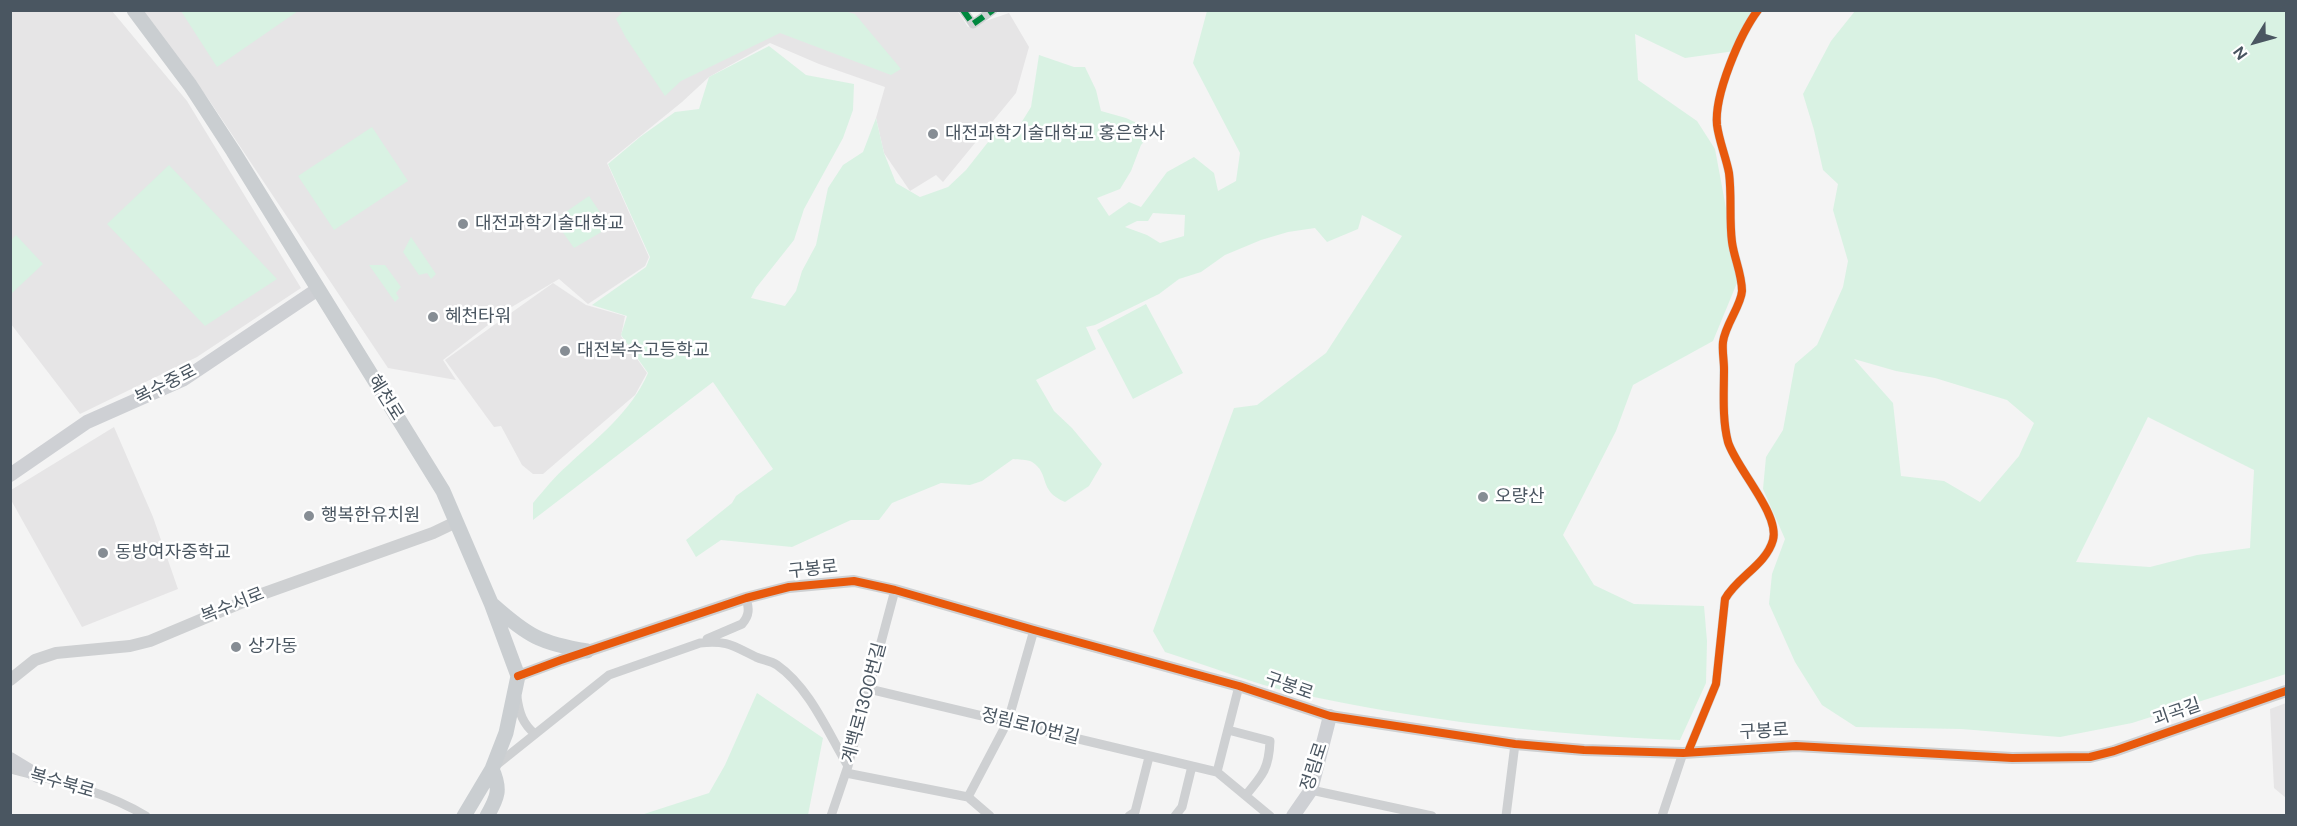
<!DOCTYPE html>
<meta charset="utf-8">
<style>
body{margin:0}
#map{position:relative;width:2297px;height:826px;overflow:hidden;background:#f4f4f4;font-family:"DM Sans",sans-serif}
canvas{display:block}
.frame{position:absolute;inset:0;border:12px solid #4a5661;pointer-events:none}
.north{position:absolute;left:2225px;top:12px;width:60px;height:60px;-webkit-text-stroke:4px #fff;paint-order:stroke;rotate:233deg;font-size:16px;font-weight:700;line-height:24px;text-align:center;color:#4a5661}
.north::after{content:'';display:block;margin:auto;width:21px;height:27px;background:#4a5661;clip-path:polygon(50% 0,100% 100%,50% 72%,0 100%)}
</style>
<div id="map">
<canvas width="2297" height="826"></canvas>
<div class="frame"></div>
<div class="north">N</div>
</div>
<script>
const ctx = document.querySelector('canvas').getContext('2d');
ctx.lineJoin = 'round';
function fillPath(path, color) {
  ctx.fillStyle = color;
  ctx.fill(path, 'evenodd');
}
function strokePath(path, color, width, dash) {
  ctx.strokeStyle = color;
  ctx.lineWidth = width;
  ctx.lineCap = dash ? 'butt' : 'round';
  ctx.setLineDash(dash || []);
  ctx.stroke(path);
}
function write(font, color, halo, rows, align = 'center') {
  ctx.font = font + ' "DM Sans","Noto Sans KR",sans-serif';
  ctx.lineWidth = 5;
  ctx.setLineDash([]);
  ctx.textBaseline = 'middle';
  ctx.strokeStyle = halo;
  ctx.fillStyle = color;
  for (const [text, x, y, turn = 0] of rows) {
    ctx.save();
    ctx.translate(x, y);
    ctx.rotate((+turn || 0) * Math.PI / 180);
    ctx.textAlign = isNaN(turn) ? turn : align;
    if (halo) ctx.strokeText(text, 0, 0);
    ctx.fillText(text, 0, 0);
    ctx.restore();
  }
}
fillPath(new Path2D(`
 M957 10 968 27 1009 13 1029 47 1016 93 943 182 936 175 910 191 884 153 876 118 885 87 819 64 770 43 709 77 682 102 607 163 649 257 645 266 588 304 559 279 510 308 443 360 456 380 388 368 209 100 143 11Z
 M11 11H112L187 101 301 288 197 357 80 414 11 324Z
 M553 283 586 305 625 316 621 336 647 373 635 395 543 474H533L522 465 501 426 494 427 445 360Z
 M114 427 153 517 178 589 82 627 11 500V490Z
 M2286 703V798L2274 788 2270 709Z`), '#e6e5e6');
fillPath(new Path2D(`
 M181 11H298L217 67Z
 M623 11H844L855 14 901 69 891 75 780 33 681 81 665 96 626 38 616 19Z
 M1207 11H1756L1735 51 1685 58 1635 34 1638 80 1697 121 1715 149 1739 278 1713 341 1633 385 1616 431 1563 535 1594 585 1634 604 1704 606 1707 641 1706 683 1680 740C1552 735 1421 721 1295 693 1253 684 1207 665 1165 652L1153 631 1234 408 1257 405 1326 353 1402 236 1362 215 1358 229 1327 242 1315 228 1288 232 1261 240 1225 255 1201 272 1179 279 1159 294 1095 325 1086 327 1096 349 1036 380 1054 411 1072 428 1102 464 1089 486 1065 502C1037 490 1051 474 1032 462 1027 459 1018 460 1013 459L982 481 970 485 941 483 892 503 879 520H851L792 547 721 540 696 557 686 540 732 503 736 496 773 469 713 382 533 520V503C544 490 555 476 568 465 599 436 631 412 648 373L621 335 627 316 592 305 646 267 650 257 608 164 640 137 675 112 699 109 709 77 769 46 806 75 854 84 853 110 843 138 804 209 794 240 756 288 751 298 785 306 796 291 802 271 816 245 828 188 843 165 863 152 876 118 884 153 896 183 920 197 948 187 966 170 996 132 1013 136 1031 107 1039 55 1074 67H1085L1096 90 1101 111 1126 118 1154 131 1141 145 1131 171 1120 189 1097 198 1109 216 1129 202 1141 207 1167 172 1194 157 1214 173 1218 191 1236 181 1240 153 1193 63ZM1153 213 1185 215 1184 236 1160 243 1147 235 1125 227 1137 221H1148Z
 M1855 11H2286V674L2132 723 2060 737 1961 729 1856 727 1822 705 1795 662 1769 604 1772 574 1785 539 1763 489 1766 457 1783 430 1795 364 1817 345 1843 287 1848 261 1833 210 1838 184 1823 170 1814 130 1803 94 1831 41ZM1854 359 1896 371 1935 378 2007 400 2034 423 2019 456 1980 502 1944 481 1901 476 1893 403ZM2148 417 2254 470 2250 548 2197 555 2150 567 2076 562Z
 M372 127 408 181 334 230 298 176Z
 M169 165 277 279 205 326 107 224Z
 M589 196 610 227 574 248 554 220Z
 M16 235 43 264 11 294V240Z
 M411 237 436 274 431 279 427 273 419 275 403 252Z
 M369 265H385L401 287 396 293 399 298 395 302Z
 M1146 304 1183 373 1133 399 1097 330Z
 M757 693 823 738 808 815H641L709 793 725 765Z`), '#d9f2e3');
strokePath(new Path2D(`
 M963 10 973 24 993 10
 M707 639 742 624C750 615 749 608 746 598
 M869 689 1217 772 1270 816
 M517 697C519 713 523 724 535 734
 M1228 730 1270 741C1269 768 1263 775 1246 795
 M1688 752 1716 684 1725 599C1737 577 1766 565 1773 540 1780 514 1736 468 1728 442 1722 419 1724 393 1724 369 1724 360 1722 350 1723 342 1725 325 1741 306 1742 291 1742 274 1734 258 1732 242 1729 219 1732 196 1729 173 1726 157 1719 141 1717 125 1714 95 1740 34 1758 10
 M494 767 609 675 700 643C727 640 733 646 756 657 763 660 771 661 777 665 810 688 828 733 848 766
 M10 769C57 781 105 791 146 816
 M1217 772 1239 686
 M846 773 968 797 990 816
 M1311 790 1432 816
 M968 797 1008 721 1034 630
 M831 816 848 766 895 590
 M1129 816 1135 812 1149 757
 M1175 816 1182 807 1192 766
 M1506 816 1515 744
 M1662 816 1683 753`), '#ced0d2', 9);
strokePath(new Path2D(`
 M518 676 561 660 746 598 789 587 854 581 895 590 1034 630 1239 686 1330 716 1515 744 1584 750 1683 753 1796 746 2012 758 2090 757 2114 751 2286 691
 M10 680 35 660 56 653 130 646 150 641 262 594 433 533 456 522`), '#ced0d2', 12);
strokePath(new Path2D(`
 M10 475 87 422 184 379 318 289
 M10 759 38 776
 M1293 816 1311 790 1330 716`), '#ced0d4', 14);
strokePath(new Path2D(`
 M134 10 190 85 233 151 443 491 491 603 518 676 506 733 492 769 464 816
 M493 605C528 636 540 643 587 651
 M487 816C498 797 501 789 492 769`), '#caced1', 15);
strokePath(new Path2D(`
 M963 10 973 24 993 10`), '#00873e', 6, [12, 6]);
strokePath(new Path2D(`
 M518 676 561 660 746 598 789 587 854 581 895 590 1034 630 1239 686 1330 716 1515 744 1584 750 1683 753 1796 746 2012 758 2090 757 2114 751 2286 691
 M1688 752 1716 684 1725 599C1737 577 1766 565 1773 540 1780 514 1736 468 1728 442 1722 419 1724 393 1724 369 1724 360 1722 350 1723 342 1725 325 1741 306 1742 291 1742 274 1734 258 1732 242 1729 219 1732 196 1729 173 1726 157 1719 141 1717 125 1714 95 1740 34 1758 10`), '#e8590c', 8);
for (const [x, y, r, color] of [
 [933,134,6,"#868d94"],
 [463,224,6,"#868d94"],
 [433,317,6,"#868d94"],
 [565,351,6,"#868d94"],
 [1483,497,6,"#868d94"],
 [309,516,6,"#868d94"],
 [103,553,6,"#868d94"],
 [236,647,6,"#868d94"]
]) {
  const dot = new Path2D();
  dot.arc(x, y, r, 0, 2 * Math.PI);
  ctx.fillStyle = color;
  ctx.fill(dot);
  strokePath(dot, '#fff', 2);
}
write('18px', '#4a5661', '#fff', [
 ["대전과학기술대학교 홍은학사",945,134],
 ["대전과학기술대학교",475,224],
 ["혜천타워",445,317],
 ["대전복수고등학교",577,351],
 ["오량산",1495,497],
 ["행복한유치원",321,516],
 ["동방여자중학교",115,553],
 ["상가동",248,647]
], 'left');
write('18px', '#4a5661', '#fff', [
 ["복수중로",166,385,-27],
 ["혜천로",385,398,58],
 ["구봉로",813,570,-6],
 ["복수서로",233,606,-22],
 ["구봉로",1289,687,19],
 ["계백로1300번길",865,703,-75],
 ["괴곡길",2177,713,-19],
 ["정림로10번길",1030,727,14],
 ["구봉로",1764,732,-3],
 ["정림로",1315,767,-72],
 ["복수북로",62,784,16]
]);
</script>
